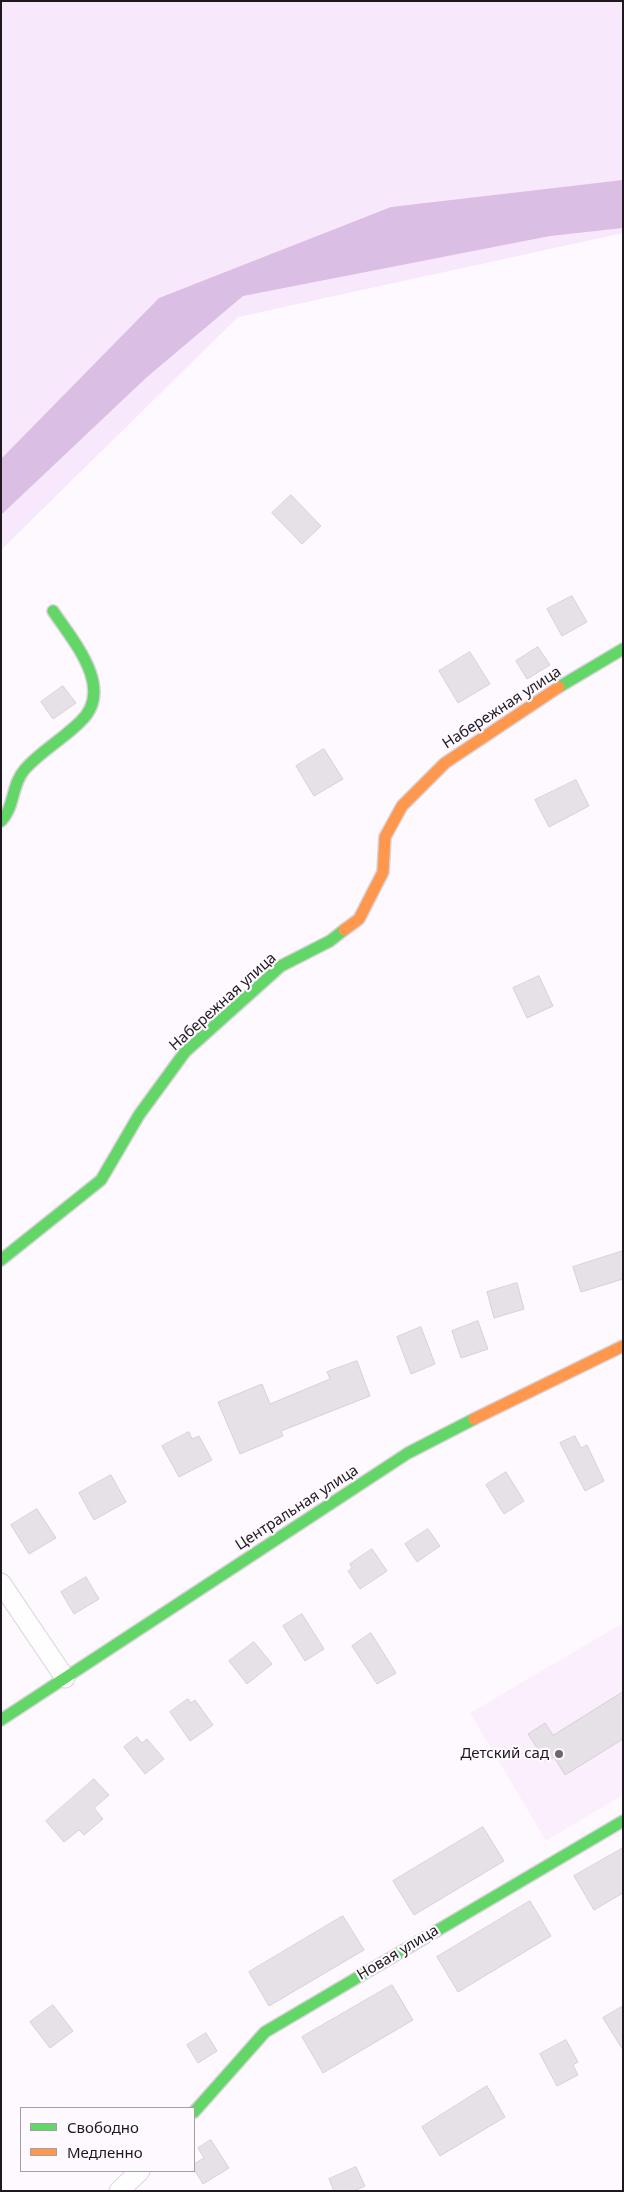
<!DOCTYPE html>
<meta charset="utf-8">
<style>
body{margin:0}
#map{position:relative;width:624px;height:2192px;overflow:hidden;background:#fdf9fe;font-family:"Noto Sans",sans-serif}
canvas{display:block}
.frame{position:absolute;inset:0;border:2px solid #1d191e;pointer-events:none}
.legend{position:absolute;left:20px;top:2107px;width:175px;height:65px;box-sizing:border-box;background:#fef8ff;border:1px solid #a49fa5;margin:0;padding:6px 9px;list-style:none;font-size:15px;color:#1d191e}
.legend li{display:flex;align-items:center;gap:10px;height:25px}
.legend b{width:25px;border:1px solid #a49fa5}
</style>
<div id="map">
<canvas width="624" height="2192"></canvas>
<div class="frame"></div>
<ul class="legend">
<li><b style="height:6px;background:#63d668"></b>Свободно</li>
<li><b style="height:6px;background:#ff974d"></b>Медленно</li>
</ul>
</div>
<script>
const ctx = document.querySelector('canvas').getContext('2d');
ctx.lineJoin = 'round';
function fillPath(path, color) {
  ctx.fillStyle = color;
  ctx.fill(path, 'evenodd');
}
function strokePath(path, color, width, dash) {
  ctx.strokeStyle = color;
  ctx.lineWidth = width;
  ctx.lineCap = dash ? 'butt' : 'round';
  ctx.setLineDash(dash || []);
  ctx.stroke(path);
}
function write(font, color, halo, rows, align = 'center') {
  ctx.font = font + ' "Noto Sans",sans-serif';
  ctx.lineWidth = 4.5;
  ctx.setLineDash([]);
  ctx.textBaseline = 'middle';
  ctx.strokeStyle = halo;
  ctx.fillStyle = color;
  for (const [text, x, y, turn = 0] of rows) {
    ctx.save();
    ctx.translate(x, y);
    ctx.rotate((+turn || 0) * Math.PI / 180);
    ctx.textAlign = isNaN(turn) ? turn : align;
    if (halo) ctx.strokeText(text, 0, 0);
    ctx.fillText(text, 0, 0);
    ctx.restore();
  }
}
fillPath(new Path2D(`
 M623 1623V1795L546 1841 470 1713Z`), '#fbeffd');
fillPath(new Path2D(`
 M1 1H623V233L238 317 1 550Z`), '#f8e8fc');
fillPath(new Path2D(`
 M623 180V228L550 236 243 296 147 377 1 515V459L159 298 391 207Z`), '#dbbee3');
const building = new Path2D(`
 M291 495 321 526 302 544 272 513Z
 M572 596 587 622 562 636 547 609Z
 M538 647 550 665 527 679 516 661Z
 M470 652 490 684 458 703 439 671Z
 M63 686 76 703 53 719 41 702Z
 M324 749 343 779 314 796 296 766Z
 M576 780 589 806 549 827 535 800Z
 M539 976 553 1006 527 1018 513 988Z
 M623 1251V1279L581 1292 573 1267Z
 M517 1283 524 1309 494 1318 487 1292Z
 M478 1321 488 1349 461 1358 452 1331Z
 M421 1327 435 1364 411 1374 397 1337Z
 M357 1361 370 1396 281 1431 283 1436 240 1454 218 1402 262 1384 270 1404 330 1379 327 1372Z
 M189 1432 192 1439 199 1436 212 1460 179 1477 162 1446Z
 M575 1436 581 1448 587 1445 604 1481 585 1491 560 1443Z
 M506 1472 524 1501 504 1514 486 1485Z
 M111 1475 126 1502 94 1520 79 1493Z
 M37 1509 56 1538 29 1554 11 1525Z
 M428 1529 440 1546 417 1562 405 1544Z
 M372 1549 387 1571 360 1589 348 1571 352 1568 350 1564Z
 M86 1577 99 1599 74 1614 61 1592Z
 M302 1614 324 1649 305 1661 283 1626Z
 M371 1633 396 1673 377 1684 352 1646Z
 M254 1642 272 1664 247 1684 229 1661Z
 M623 1692V1739L565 1775 554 1757 546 1762 528 1734 545 1723 553 1735Z
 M188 1699 191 1703 195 1700 213 1725 190 1741 170 1712Z
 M137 1737 142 1743 147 1739 164 1759 145 1774 124 1747Z
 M94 1779 109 1795 94 1808 103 1819 84 1835 79 1830 64 1842 46 1821Z
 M483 1827 504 1861 414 1915 393 1881Z
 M623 1848V1893L594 1910 574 1876Z
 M530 1901 551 1936 458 1992 437 1957Z
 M343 1916 364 1950 269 2006 249 1972Z
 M392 1985 413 2020 323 2073 302 2037Z
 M53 2005 73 2031 50 2048 30 2022Z
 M623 2006V2050L603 2018Z
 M206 2033 217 2051 198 2063 187 2045Z
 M566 2040 578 2062 573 2065 578 2075 557 2086 540 2054Z
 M487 2086 505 2117 440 2156 422 2127Z
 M211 2140 229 2168 203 2184 194 2169V2164L204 2158 198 2148Z
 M356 2167 365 2186 354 2191H334L329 2179Z`);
fillPath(building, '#e6e1e7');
strokePath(building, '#d5d1d6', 1);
const street = new Path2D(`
 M1 1583 65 1678
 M119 2191 140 2171`);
const fast = new Path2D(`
 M559 687 623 649
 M1 821C15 807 11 785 25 769 41 751 63 739 80 722 116 689 73 641 53 611
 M1 1260 101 1180 139 1115 185 1052 281 966 330 941 344 930
 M1 1720 408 1453 474 1419
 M194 2112 265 2032 623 1821`);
const slow = new Path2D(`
 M344 930 359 919 383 872 385 837 402 806 445 763 559 687
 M474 1419 623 1346`);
strokePath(street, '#d7d3d8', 21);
strokePath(fast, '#d7d3d8', 14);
strokePath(slow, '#d7d3d8', 14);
strokePath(street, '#fffeff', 19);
strokePath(fast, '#63d668', 11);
strokePath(slow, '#ff974d', 11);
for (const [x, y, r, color] of [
 [559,1754,5,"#6b676c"]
]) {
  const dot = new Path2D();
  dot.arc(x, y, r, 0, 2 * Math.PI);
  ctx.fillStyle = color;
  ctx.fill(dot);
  strokePath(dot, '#fef8ff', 2);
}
write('15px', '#1d191e', '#fef8ff', [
 ["Набережная улица",502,708,-33],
 ["Набережная улица",223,1002,-42],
 ["Центральная улица",297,1508,-33],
 ["Новая улица",398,1953,-31]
]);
write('15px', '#1d191e', '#fef8ff', [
 ["Детский сад",549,1754]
], 'right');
</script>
